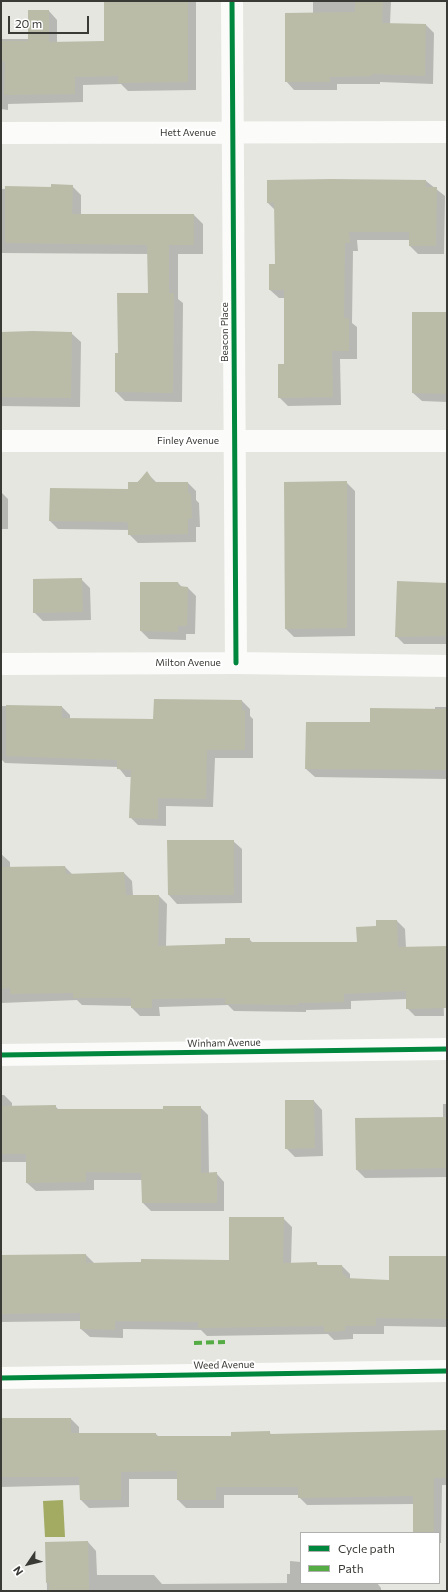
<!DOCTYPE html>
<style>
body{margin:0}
#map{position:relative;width:448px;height:1592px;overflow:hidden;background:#e5e6e0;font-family:Commissioner,sans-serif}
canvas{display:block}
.frame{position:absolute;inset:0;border:2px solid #393a35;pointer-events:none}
.legend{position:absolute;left:300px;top:1532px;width:140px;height:52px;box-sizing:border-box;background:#fff;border:1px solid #b0b0ae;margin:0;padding:5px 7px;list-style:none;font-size:12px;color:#393a35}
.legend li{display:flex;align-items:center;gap:8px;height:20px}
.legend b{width:20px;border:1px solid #b0b0ae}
.north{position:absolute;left:8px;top:1544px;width:40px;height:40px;-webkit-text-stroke:3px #fff;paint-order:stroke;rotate:235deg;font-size:11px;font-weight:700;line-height:16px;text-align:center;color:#393a35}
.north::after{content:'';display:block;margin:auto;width:14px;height:18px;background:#393a35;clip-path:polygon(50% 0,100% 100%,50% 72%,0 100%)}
.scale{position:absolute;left:8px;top:16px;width:81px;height:18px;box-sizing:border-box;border:2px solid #393a35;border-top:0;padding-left:5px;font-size:12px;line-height:14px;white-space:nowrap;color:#393a35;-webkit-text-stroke:3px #fff;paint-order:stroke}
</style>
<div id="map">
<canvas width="448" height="1592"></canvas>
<div class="frame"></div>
<ul class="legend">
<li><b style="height:5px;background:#00873e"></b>Cycle path</li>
<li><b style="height:5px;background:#55ac45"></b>Path</li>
</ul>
<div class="north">N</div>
<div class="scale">20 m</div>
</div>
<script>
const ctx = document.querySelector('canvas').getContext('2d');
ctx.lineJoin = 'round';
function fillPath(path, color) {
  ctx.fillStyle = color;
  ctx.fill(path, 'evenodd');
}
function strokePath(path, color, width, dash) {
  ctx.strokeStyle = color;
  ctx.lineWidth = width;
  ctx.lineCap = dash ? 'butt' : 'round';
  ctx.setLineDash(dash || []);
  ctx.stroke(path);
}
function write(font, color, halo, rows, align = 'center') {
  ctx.font = font + ' Commissioner,sans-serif';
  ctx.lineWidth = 4;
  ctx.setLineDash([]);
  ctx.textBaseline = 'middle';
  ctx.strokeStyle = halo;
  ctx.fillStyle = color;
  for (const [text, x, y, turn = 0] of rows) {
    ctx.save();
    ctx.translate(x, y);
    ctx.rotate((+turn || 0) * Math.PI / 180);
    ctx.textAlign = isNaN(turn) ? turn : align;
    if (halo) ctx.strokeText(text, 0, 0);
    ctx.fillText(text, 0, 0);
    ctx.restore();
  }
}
fillPath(new Path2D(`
 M63 1500 65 1537H45L43 1501Z`), '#a2ab61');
fillPath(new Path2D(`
 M105 1H196V90L128 91 121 84 83 85V102L8 104V110L1 109V39H29L49 11 57 20V43L105 42Z
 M313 1H391L390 24 426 25 434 33 433 84 380 82V84H337V90H294L286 81 313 13Z
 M426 181 445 196 444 254H418L410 246V240H357L358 251H353L352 323 357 327V359H340L341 405 288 406 279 397 285 365V298H279L270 290 276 265 275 210 268 203Z
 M72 186 81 195V215H194L203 224V254H178V299L183 303 182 402 125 401 116 392 119 354 149 294 148 254 1 253V189Z
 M447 313V402L422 401 413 393Z
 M1 332 71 333 81 342 80 407 1 406Z
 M147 473 157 483H188L196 491V500L199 503 200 527H196V542L138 543 129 534V530L58 529 50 521 129 490Z
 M346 482 355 491V636L294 637 286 629Z
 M1 492 8 499V529H1Z
 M81 579 90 588 91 620 43 621 34 612Z
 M446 581 447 644H404L396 636 446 584Z
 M178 583 182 587 188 588 196 596 195 634H186V640L149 639 141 631Z
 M155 700 242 701 250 709V716L253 719V758H215L213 807 166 806V826L138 825 130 817 132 777H126L118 767 5 763 1 759V706L62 707 70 715V719L154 720Z
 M435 707H447V779L315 777 306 769 371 723 435 709Z
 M168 841H233L242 849V903L177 904 169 895Z
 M1 854 10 862V868L65 867 73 875 124 873 132 881 133 896H159L167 904 166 946 226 945 249 939 253 943H358L377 927 397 921 405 929 406 948 447 947V989H443L444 1016H415L407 1008V999L351 1001V1009L306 1010V1012L234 1011 228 1005 159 1007 160 1016H140L132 1008V1006L82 1005 77 1000 1 1003Z
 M1 1095H4L12 1103V1107L55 1106 59 1110H164L200 1107 208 1115 209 1174 216 1173 224 1182V1211H151L143 1203 142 1180H94V1190L36 1191 27 1183V1162H1Z
 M314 1101 322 1110 323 1156 295 1157 286 1148Z
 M443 1104H447V1177L365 1178 357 1170 443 1118Z
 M283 1218 292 1227 291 1264 316 1263 319 1266H342L350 1274V1280L390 1281 447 1257V1252V1327L384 1326V1334H353V1339L334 1340 328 1334 207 1336 201 1330 123 1329V1338L90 1337 81 1329V1321L1 1322V1256L86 1255 94 1263 231 1261Z
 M1 1419H71L79 1427V1434H156L159 1437H232L269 1432 272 1435 447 1431V1485H442L441 1543H439V1533H414V1504L307 1505 299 1497V1495H224V1508H186L178 1500V1479H129V1507L89 1508 81 1500V1485L1 1487Z
 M88 1542 96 1551 97 1575H154L162 1584 287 1583V1574H290V1561L301 1562V1583H377L381 1588V1591H47L46 1543Z`), '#0003');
fillPath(new Path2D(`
 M104 1H188V82L118 83V76L75 77V94L4 95 5 62 2 61V41H28V10H49V42L104 41Z
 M355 1H383L382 23 426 24 425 76 372 74V76L330 77V82H285V13L355 12Z
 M331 179 426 180V187H437L436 246H409V232H349L350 243H345L344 318H349V351H332L333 397 278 398V364H284V290H269V264H275L274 203H267V180Z
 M51 184 73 185 72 214H194V245H169V293H174L173 393 115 392V353H118L117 293H148L147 245 5 243V186L51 187Z
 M412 312H447V394L412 393Z
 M32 331 72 332 71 398 1 397V332Z
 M147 471 154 482H188V493L191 494 192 518 188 519V534L128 535V524L126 522 49 521 50 488 128 489V482H138Z
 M347 481V628L285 629 284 482Z
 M82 578 83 612 33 613V579Z
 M397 581 447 583V636L395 637Z
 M140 582H178L179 586 188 587 187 626H178V632L140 631Z
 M154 699 242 700V710H245V750H207L206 799 158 798V819L129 818 131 770 117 769V760L6 756V705L62 706V718L153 719Z
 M370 708 447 709V770L305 769 306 722H370Z
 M167 840H234V895H168Z
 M65 866 66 874 124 872 126 895H159L158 946 225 944V938H250V942H357L356 927 376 926V920H397L398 947 447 946V1008L406 1009V991L344 994V1002L298 1003V1005L225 1004V998L152 999V1008H131V998H73V993L10 994V988L1 989V867Z
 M285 1100H314L315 1148 285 1149Z
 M56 1105V1109H163V1106H201V1173L217 1172V1203H142L141 1173 86 1172V1182L26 1183V1154H1V1106Z
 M447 1117V1168L356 1170 355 1118Z
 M229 1217H284L283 1263 317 1262V1265H342L343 1275H346V1278L389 1280V1256H447V1319L376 1318V1326H345V1331L324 1332V1326L198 1328V1322L115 1321V1330L80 1329V1313L1 1314V1255L86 1254V1263L141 1262V1259L229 1260Z
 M1 1418H71V1433H156V1436H231V1432L270 1431V1434L447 1430V1478H434V1533H413V1496L298 1498V1487H216V1500H177V1471L121 1472V1500H80L79 1477H1Z
 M88 1541 89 1591H49V1582L46 1583 45 1542Z`), '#babca7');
strokePath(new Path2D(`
 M232 1 236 663
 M1 133 447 132
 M1 441H447
 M1 664 236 663 447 666
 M1 1055 447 1049
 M1 1378 447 1371`), '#fbfbfa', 22);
strokePath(new Path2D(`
 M194 1343 225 1342`), '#55ac45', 4, [8, 4]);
strokePath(new Path2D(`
 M232 1 236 663
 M1 1055 447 1049
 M1 1378 447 1371`), '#00873e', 5);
write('10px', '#393a35', '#fff', [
 ["Hett Avenue",188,133],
 ["Beacon Place",225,332,-90],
 ["Finley Avenue",188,441],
 ["Milton Avenue",188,663],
 ["Winham Avenue",224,1043,-1],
 ["Weed Avenue",224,1365,-1]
]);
</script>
